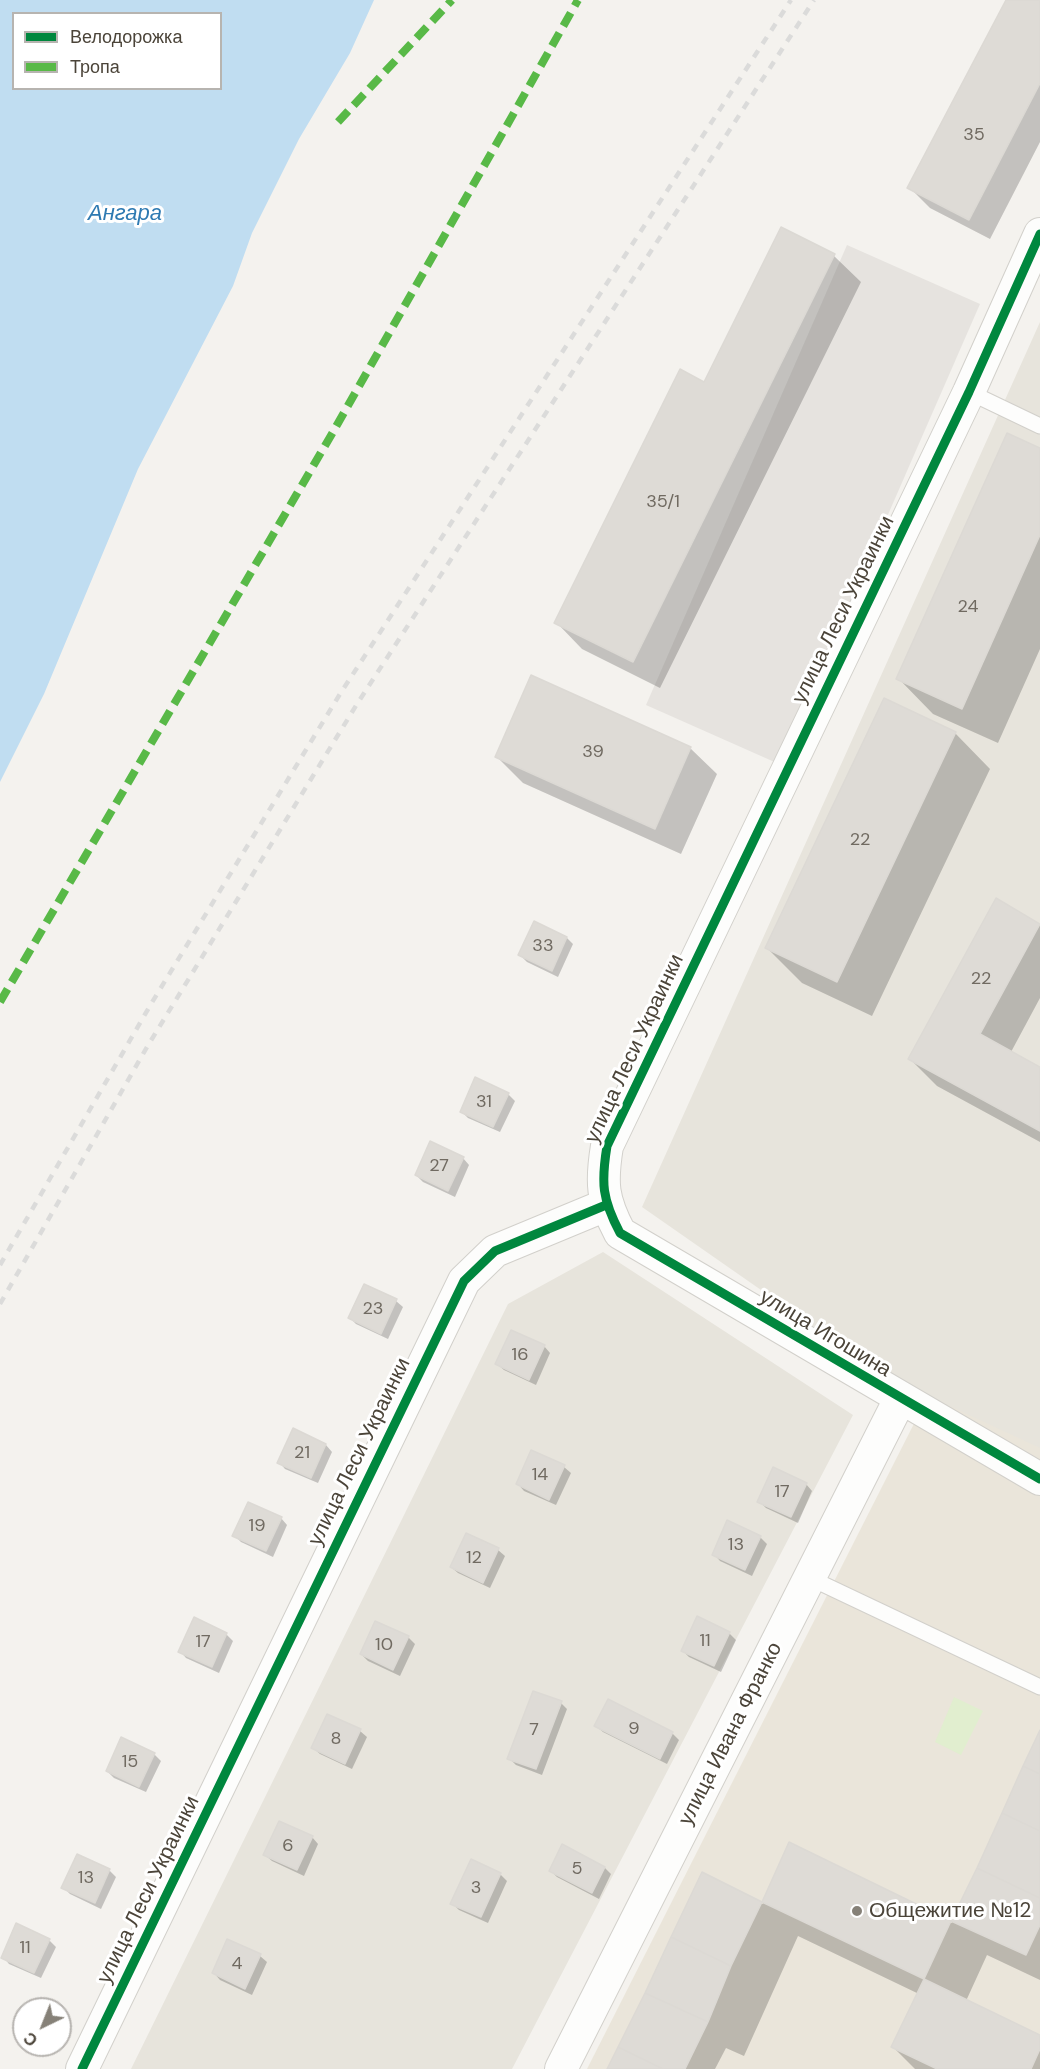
<!DOCTYPE html>
<meta charset="utf-8">
<style>
body{margin:0}
#map{position:relative;width:1040px;height:2069px;overflow:hidden;background:#f4f2ee;font-family:"DM Sans",sans-serif}
canvas{display:block}
.legend{position:absolute;left:12px;top:12px;width:210px;height:78px;box-sizing:border-box;background:#fff;border:2px solid #b7b4b0;margin:0;padding:8px 10px;list-style:none;font-size:18px;color:#4b4439}
.legend li{display:flex;align-items:center;gap:12px;height:30px}
.legend b{width:30px;border:2px solid #b7b4b0}
.north{position:absolute;left:12px;top:1997px;width:60px;height:60px;box-sizing:border-box;background:#fff;border:2px solid #b7b4b0;border-radius:50%;rotate:223deg;font-size:16px;font-weight:700;line-height:24px;text-align:center;color:#4b4439}
.north::after{content:'';display:block;margin:auto;width:21px;height:27px;background:#868178;clip-path:polygon(50% 0,100% 100%,50% 72%,0 100%)}
</style>
<div id="map">
<canvas width="1040" height="2069"></canvas>
<ul class="legend">
<li><b style="height:8px;background:#00873e"></b>Велодорожка</li>
<li><b style="height:8px;background:#58b947"></b>Тропа</li>
</ul>
<div class="north">С</div>
</div>
<script>
const ctx = document.querySelector('canvas').getContext('2d');
ctx.lineJoin = 'round';
function fillPath(path, color) {
  ctx.fillStyle = color;
  ctx.fill(path, 'evenodd');
}
function strokePath(path, color, width, dash) {
  ctx.strokeStyle = color;
  ctx.lineWidth = width;
  ctx.lineCap = dash ? 'butt' : 'round';
  ctx.setLineDash(dash || []);
  ctx.stroke(path);
}
function write(font, color, halo, rows, align = 'center') {
  ctx.font = font + ' "DM Sans",sans-serif';
  ctx.lineWidth = 6;
  ctx.setLineDash([]);
  ctx.textBaseline = 'middle';
  ctx.strokeStyle = halo;
  ctx.fillStyle = color;
  for (const [text, x, y, turn = 0] of rows) {
    ctx.save();
    ctx.translate(x, y);
    ctx.rotate((+turn || 0) * Math.PI / 180);
    ctx.textAlign = isNaN(turn) ? turn : align;
    if (halo) ctx.strokeText(text, 0, 0);
    ctx.fillText(text, 0, 0);
    ctx.restore();
  }
}
fillPath(new Path2D(`
 M1040 322V1455L883 1375 642 1207Z
 M603 1252 853 1415 512 2069H131L508 1304Z`), '#e7e4dc');
fillPath(new Path2D(`
 M928 1396 1040 1448V2069H587Z`), '#eae5da');
fillPath(new Path2D(`
 M954 1697 983 1711 961 1755 935 1742Z`), '#e1eecf');
fillPath(new Path2D(`
 M847 245 980 304 779 764 646 705Z`), '#e6e3df');
fillPath(new Path2D(`
 M0 0H374L350 53 299 139 252 233 233 286 138 469 44 694 0 782ZM14 14H220V88H14Z`), '#c0ddf1');
fillPath(new Path2D(`
 M1008 0H1040V142L990 239 930 208 909 187Z
 M782 229 834 256 861 282 660 688 582 649 556 622 705 384Z
 M1040 449V649L998 743 933 714 898 678Z
 M955 733 990 769 872 1016 802 983 767 948Z
 M690 748 717 774 681 854 523 783 497 757Z
 M1040 924V998L1011 1052 1040 1068V1142L937 1086 910 1059Z
 M567 938 573 944 558 977 527 962 520 955Z
 M508 1094 515 1101 500 1132 468 1118 461 1111Z
 M463 1158 469 1165 455 1197 423 1182 416 1175Z
 M365 1286 396 1301 403 1307 388 1339 356 1324 350 1318Z
 M544 1346 550 1353 536 1385 504 1370 497 1364Z
 M294 1430 326 1445 332 1452 318 1483 285 1469 279 1462Z
 M564 1467 571 1473 556 1505 524 1491 518 1484Z
 M806 1484 812 1491 798 1523 766 1508 759 1501Z
 M281 1518 287 1525 273 1557 241 1542 234 1535Z
 M760 1537 767 1544 752 1576 720 1561 714 1554Z
 M498 1550 505 1556 490 1588 458 1573 451 1567Z
 M729 1633 736 1640 721 1672 689 1657 682 1650Z
 M226 1634 233 1641 219 1673 186 1658 180 1651Z
 M408 1637 415 1644 400 1676 368 1661 361 1654Z
 M561 1703 567 1709 542 1775 516 1765 509 1758Z
 M596 1726 672 1733 679 1740 667 1764 603 1732Z
 M360 1731 367 1737 352 1769 320 1754 313 1748Z
 M1040 1734V1980L987 1955 966 2001 1040 2036V2069H915L893 2047 919 1994 798 1936 744 2056 726 2048 715 2069H608L703 1874 763 1904 789 1844 952 1923Z
 M154 1754 161 1761 146 1792 114 1778 107 1771Z
 M312 1837 318 1844 304 1876 272 1861 265 1855Z
 M605 1868 611 1874 599 1899 557 1877 550 1870Z
 M109 1870 116 1877 101 1909 70 1894 63 1887Z
 M500 1874 507 1881 488 1923 459 1910 452 1903Z
 M49 1940 56 1947 41 1978 9 1964 3 1957Z
 M228 1941 260 1956 267 1962 252 1995 220 1980 214 1973Z`), '#0003');
const building = new Path2D(`
 M1006 0H1040V83L969 220 907 188Z
 M781 227 835 254 633 662 554 623 680 369 704 382Z
 M1007 433 1040 448V535L962 709 896 679Z
 M531 675 691 747 655 829 495 757Z
 M884 698 956 732 837 982 765 948Z
 M996 898 1040 924 980 1034 1040 1067V1131L908 1059Z
 M534 921 567 937 552 971 518 955Z
 M475 1077 509 1093 493 1127 460 1112Z
 M430 1141 464 1157 448 1191 415 1175Z
 M364 1284 397 1299 381 1334 348 1318Z
 M511 1330 545 1345 529 1380 495 1364Z
 M293 1428 326 1444 311 1478 277 1463Z
 M531 1450 565 1465 549 1500 516 1484Z
 M773 1467 807 1483 791 1517 757 1502Z
 M248 1502 282 1517 266 1551 232 1536Z
 M727 1520 761 1536 745 1570 712 1555Z
 M466 1533 499 1548 483 1583 450 1567Z
 M697 1616 730 1632 714 1666 681 1651Z
 M194 1617 227 1633 212 1667 178 1652Z
 M375 1621 409 1636 393 1670 360 1654Z
 M533 1691 562 1701 536 1769 507 1759Z
 M608 1699 673 1732 660 1759 594 1726Z
 M327 1714 361 1729 345 1764 311 1748Z
 M1040 1730V1774L1023 1766Z
 M121 1737 155 1753 139 1787 106 1771Z
 M1023 1766 1040 1774V1831L1002 1813Z
 M1002 1813 1040 1831V1898L977 1868Z
 M279 1821 313 1836 297 1870 263 1855Z
 M789 1842 951 1921 924 1979 762 1902Z
 M562 1844 605 1867 592 1893 549 1871Z
 M77 1854 110 1869 95 1903 61 1888Z
 M471 1859 501 1873 481 1917 450 1904Z
 M977 1868 1040 1898V1925L1026 1955 951 1921Z
 M702 1872 762 1902 731 1966 671 1937Z
 M16 1923 50 1939 34 1973 1 1958Z
 M671 1937 731 1966 708 2022 645 1993Z
 M227 1939 261 1954 245 1989 212 1973Z
 M924 1979 1040 2035V2049L1031 2069H937L891 2047Z
 M645 1993 708 2022 685 2069H663L618 2047Z
 M618 2047 663 2069H607Z`);
fillPath(building, '#dedbd6');
strokePath(building, '#dcd9d4', 1.5);
const service = new Path2D(`
 M969 392 1040 426
 M810 1578 1040 1687`);
const minor = new Path2D(`
 M1040 234 969 392 607 1146C601 1183 602 1199 620 1233L1040 1479
 M82 2069 464 1281 495 1251 606 1205
 M561 2069 900 1399`);
strokePath(service, '#d2d0cb', 17);
strokePath(minor, '#d2d0cb', 34);
strokePath(service, '#fdfdfc', 15);
strokePath(minor, '#fdfdfc', 32);
strokePath(new Path2D(`
 M0 1265 151 1004 340 694 791 0
 M0 1304 147 1047 357 704 814 0`), '#dbdbda', 4.5, [8, 8]);
strokePath(new Path2D(`
 M338 122 452 0
 M0 1002 333 432 578 0`), '#58b947', 8, [15, 8]);
strokePath(new Path2D(`
 M1040 234 969 392 607 1146C601 1183 602 1199 620 1233L1040 1479
 M82 2069 464 1281 495 1251 606 1205`), '#00873e', 9);
for (const [x, y, r, color] of [
 [857,1911,6,"#868178"]
]) {
  const dot = new Path2D();
  dot.arc(x, y, r, 0, 2 * Math.PI);
  ctx.fillStyle = color;
  ctx.fill(dot);
  strokePath(dot, '#fff', 2);
}
write('18px', '#706a61', null, [
 ["35",974,135],
 ["35/1",663,502],
 ["24",968,607],
 ["39",593,752],
 ["22",860,840],
 ["33",543,946],
 ["22",981,979],
 ["31",484,1102],
 ["27",439,1166],
 ["23",373,1309],
 ["16",520,1355],
 ["21",302,1453],
 ["14",540,1475],
 ["17",782,1492],
 ["19",257,1526],
 ["13",736,1545],
 ["12",474,1558],
 ["11",705,1641],
 ["17",203,1642],
 ["10",384,1645],
 ["9",634,1729],
 ["7",534,1730],
 ["8",336,1739],
 ["15",130,1762],
 ["6",288,1846],
 ["5",577,1869],
 ["13",86,1878],
 ["3",476,1888],
 ["11",25,1948],
 ["4",237,1964]
]);
write('21px', '#4b4439', '#fff', [
 ["улица Леси Украинки",844,610,-64],
 ["улица Леси Украинки",635,1049,-65],
 ["улица Игошина",825,1334,31],
 ["улица Леси Украинки",360,1452,-64],
 ["улица Ивана Франко",731,1734,-63],
 ["улица Леси Украинки",149,1890,-64]
]);
write('21px', '#4b4439', '#fff', [
 ["Общежитие №12",869,1911]
], 'left');
write('italic 22px', '#2e7ab2', '#fff', [
 ["Ангара",125,214]
]);
</script>
